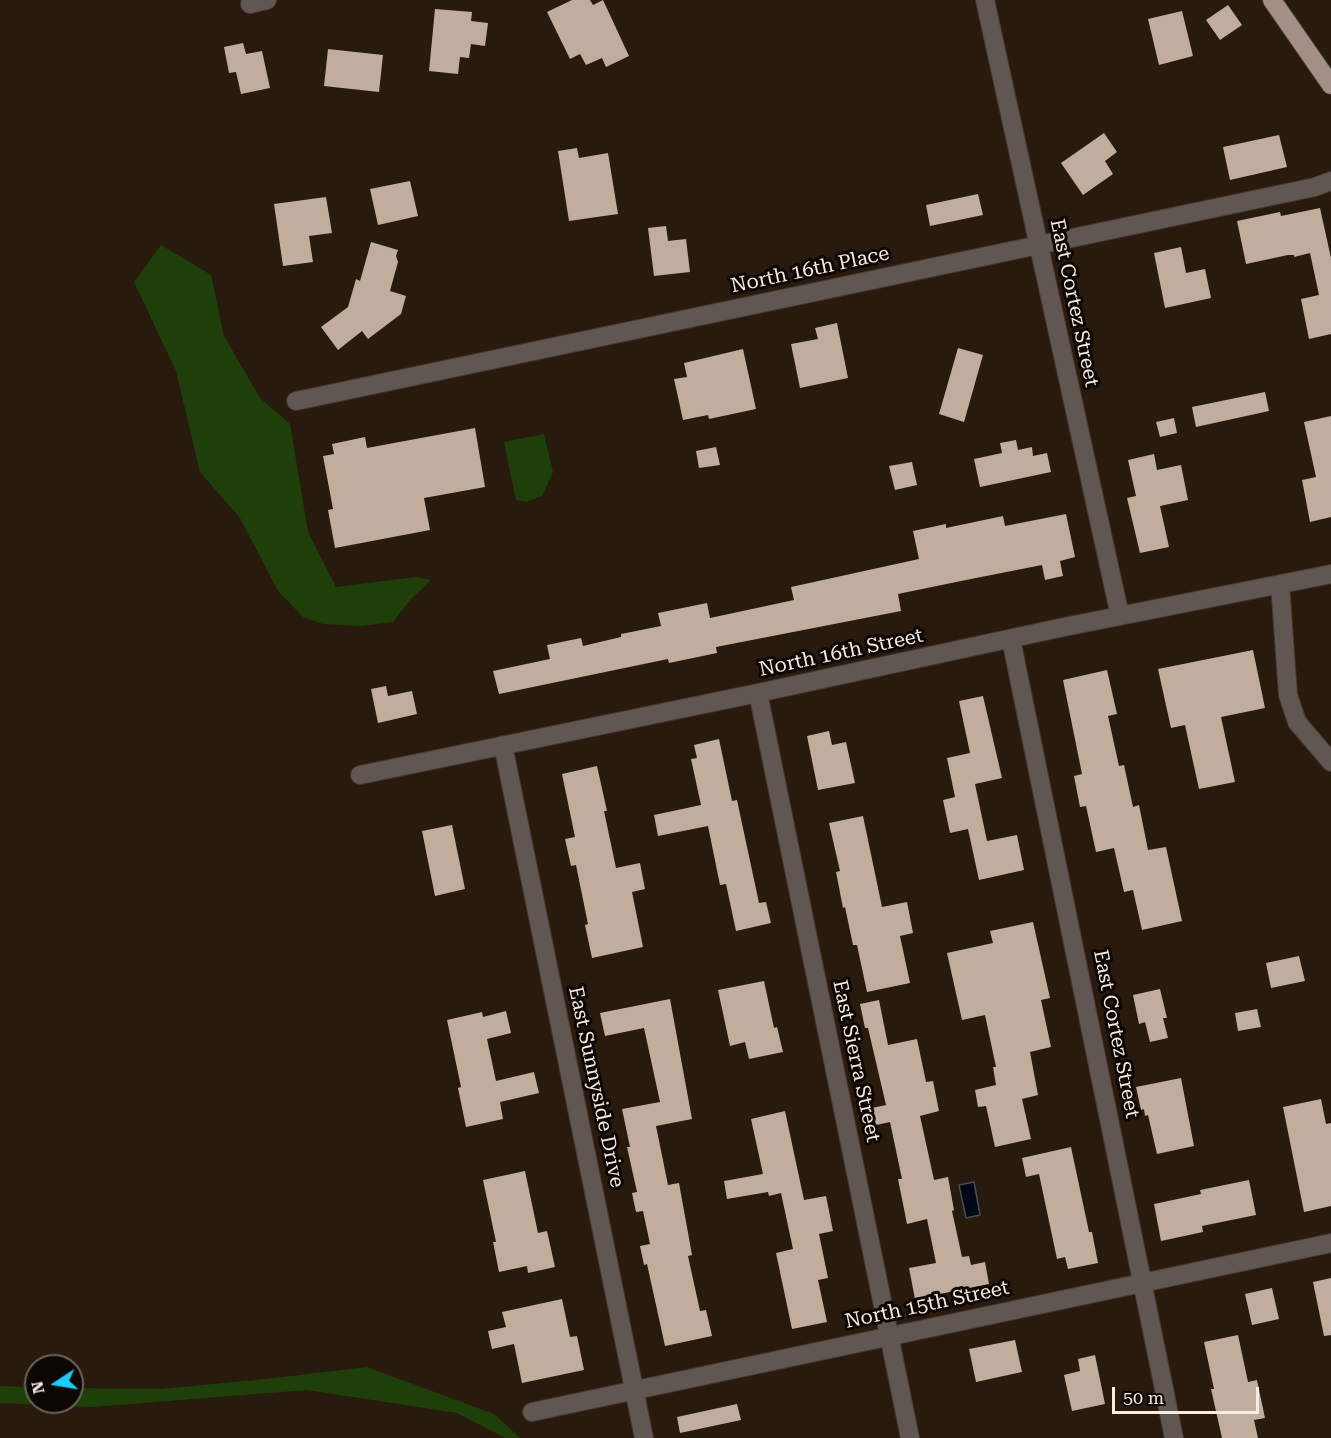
<!DOCTYPE html>
<style>
body{margin:0}
#map{position:relative;width:1331px;height:1438px;overflow:hidden;background:#291a0e;font-family:"Roboto Serif",serif}
canvas{display:block}
.north{position:absolute;left:24px;top:1354px;width:60px;height:60px;box-sizing:border-box;background:#0d0703;border:2px solid #6b635d;border-radius:50%;rotate:258deg;font-size:16px;font-weight:700;line-height:24px;text-align:center;color:#f7ece4}
.north::after{content:'';display:block;margin:auto;width:21px;height:27px;background:#1dc9fd;clip-path:polygon(50% 0,100% 100%,50% 72%,0 100%)}
.scale{position:absolute;left:1112px;top:1387px;width:147px;height:27px;box-sizing:border-box;border:3px solid #f7ece4;border-top:0;padding-left:8px;font-size:18px;line-height:21px;white-space:nowrap;color:#f7ece4;-webkit-text-stroke:4px #0d0703;paint-order:stroke}
</style>
<div id="map">
<canvas width="1331" height="1438"></canvas>
<div class="north">N</div>
<div class="scale">50 m</div>
</div>
<script>
const ctx = document.querySelector('canvas').getContext('2d');
ctx.lineJoin = 'round';
function fillPath(path, color) {
  ctx.fillStyle = color;
  ctx.fill(path, 'evenodd');
}
function strokePath(path, color, width, dash) {
  ctx.strokeStyle = color;
  ctx.lineWidth = width;
  ctx.lineCap = dash ? 'butt' : 'round';
  ctx.setLineDash(dash || []);
  ctx.stroke(path);
}
function write(font, color, halo, rows, align = 'center') {
  ctx.font = font + ' "Roboto Serif",serif';
  ctx.lineWidth = 6;
  ctx.setLineDash([]);
  ctx.textBaseline = 'middle';
  ctx.strokeStyle = halo;
  ctx.fillStyle = color;
  for (const [text, x, y, turn = 0] of rows) {
    ctx.save();
    ctx.translate(x, y);
    ctx.rotate((+turn || 0) * Math.PI / 180);
    ctx.textAlign = isNaN(turn) ? turn : align;
    if (halo) ctx.strokeText(text, 0, 0);
    ctx.fillText(text, 0, 0);
    ctx.restore();
  }
}
fillPath(new Path2D(`
 M161 245 211 275 224 336 260 398 290 424 308 532 336 587 416 577 431 580 410 600 393 622 361 626 323 624 303 617 278 591 240 518 200 472 176 371 134 282Z
 M544 434 553 472 542 496 526 502 516 500 504 442Z
 M367 1367 494 1414 520 1438H505L457 1413 307 1390 92 1407 0 1403V1386L36 1387V1402H72V1388L161 1389 266 1379Z`), '#1e3f0a');
const water = new Path2D(`
 M974 1182 980 1215 966 1218 959 1185Z`);
fillPath(water, '#000715');
strokePath(water, '#4a4c53', 1.5);
fillPath(new Path2D(`
 M572 0H590L593 5 603 0 629 56 606 67 602 58 586 65 580 54 570 59 547 12Z
 M1228 5 1242 25 1220 40 1206 20Z
 M435 9 472 12 471 21 488 23 485 46 471 44 469 58 460 57 458 74 429 71Z
 M1182 11 1193 56 1159 65 1148 19Z
 M243 43 246 54 262 51 270 88 241 94 236 72 229 73 224 47Z
 M328 49 383 55 379 92 324 86Z
 M1104 133 1117 152 1105 161 1113 174 1083 195 1061 163Z
 M1279 135 1287 167 1230 180 1223 147Z
 M577 148 579 158 608 153 618 214 569 221 558 151Z
 M410 181 418 216 378 225 370 189Z
 M978 194 983 215 930 226 926 205Z
 M326 197 332 233 309 236 313 262 283 266 274 204Z
 M1320 208 1331 258V334L1309 339 1301 299 1319 295 1310 253 1294 257V255H1288L1246 264 1237 221 1280 212 1281 216Z
 M666 226 668 241 686 239 690 272 654 276 648 228Z
 M371 242 398 250 396 256 398 262 390 291 406 296 401 314 368 339 362 331 338 350 321 327 348 307 356 279 360 281Z
 M1181 247 1186 273 1205 269 1211 298 1165 308 1154 253Z
 M837 323 848 378 800 388 791 344 818 339 815 328Z
 M958 348 983 355 964 422 939 414Z
 M743 349 756 409 709 419 708 415 683 420 674 379 687 377 684 363Z
 M1265 392 1269 411 1196 427 1192 407Z
 M1331 416V517L1310 522 1302 480 1316 477 1304 422Z
 M1174 418 1177 433 1160 437 1156 422Z
 M475 428 485 487 424 498 430 530 335 548 328 510 333 509 323 456 334 454 332 444 365 437 367 448Z
 M1016 440 1018 450 1032 447 1033 456 1047 453 1051 472 980 487 974 459 1002 453 1000 443Z
 M716 447 720 465 699 468 696 451Z
 M1154 454 1157 470 1181 465 1188 500 1160 506 1169 547 1140 553 1127 498 1136 496 1128 460Z
 M912 462 917 485 895 490 889 466Z
 M1066 514 1075 557 1060 561 1063 576 1045 580 1042 565 966 580 898 594 901 611 716 647 717 653 669 663 668 659 499 694 493 671 550 659 547 645 581 638 583 646 621 637V634L661 626 658 613 707 603 710 618 794 600 791 587 919 559 913 531 946 524V528L1003 516 1005 526Z
 M1253 650 1265 708 1221 717 1235 782 1199 789 1185 725 1171 728 1158 669Z
 M1107 670 1117 714 1108 716 1119 766 1124 765 1133 807 1139 805 1148 850 1166 847 1182 921 1142 930 1133 890 1124 892 1114 848 1096 852 1086 806 1080 807 1074 776 1082 774 1063 680Z
 M386 686 388 696 412 691 417 714 378 723 371 689Z
 M983 696 1002 778 975 784 987 841 1017 835 1024 870 979 880 968 829 950 833 943 800 955 797 947 758 970 753 959 701Z
 M829 731 832 745 846 742 855 783 818 790 807 736Z
 M719 739 732 801 737 800 759 903 766 902 771 923 736 931 726 884 720 885 708 826 658 836 654 815 701 805 691 759 697 758 694 745Z
 M597 766 607 811H604L616 868 640 863 645 889 632 892 643 947 592 958 585 925 588 924 576 865 571 866 565 839 575 837 562 774Z
 M863 816 882 907 907 902 913 933 900 936 910 983 867 992 857 945H853L845 907 843 908 836 872 840 871 829 823Z
 M452 825 465 889 435 896 422 831Z
 M1033 922 1050 998 1041 1000 1051 1047 1030 1052 1038 1095 1022 1099 1031 1139 995 1147 986 1106 978 1107 975 1090 996 1085 993 1067H996L985 1015 962 1020 947 953 993 943 990 931Z
 M1299 956 1305 981 1271 988 1266 963Z
 M764 981 774 1028 777 1027 783 1052 749 1059 745 1042 730 1046 718 990Z
 M1160 989 1167 1018H1163L1168 1038 1150 1042 1145 1022 1139 1024 1133 995Z
 M670 999 692 1119 656 1126 668 1185 679 1183 692 1255 688 1256 700 1311 706 1310 712 1336 665 1346 647 1264 644 1265 640 1246 650 1244 643 1211 636 1212 632 1193 637 1192 627 1147H630L622 1109 660 1102 644 1028 605 1036 600 1013Z
 M879 1000 888 1045 917 1039 926 1082 933 1081 939 1111 920 1116 934 1180 948 1177 954 1210 952 1211 962 1257 969 1256 971 1265 985 1262 989 1284 915 1299 909 1268 936 1263 927 1219 907 1224 898 1179H902L890 1122 876 1125 872 1108 886 1105 868 1028H865L860 1004Z
 M1257 1009 1261 1027 1238 1031 1235 1013Z
 M506 1011 511 1033 487 1039 496 1081 534 1072 539 1093 500 1102 503 1119 466 1127 458 1088 461 1087 447 1020 482 1012 483 1017Z
 M1181 1078 1194 1146 1157 1154 1148 1115 1145 1116 1144 1109 1141 1110 1136 1087Z
 M1321 1099 1326 1124 1331 1123V1206L1304 1212 1283 1107Z
 M785 1111 804 1200 826 1196 833 1231 819 1234 828 1278 818 1280 827 1322 792 1329 776 1253 793 1249 781 1193 769 1196 768 1192 727 1199 724 1181 763 1174 751 1119Z
 M1071 1147 1089 1232H1092L1098 1263 1068 1269 1065 1257 1057 1259 1039 1174 1026 1177 1022 1158Z
 M525 1171 538 1233 547 1231 555 1267 528 1273 527 1266 499 1272 493 1242H496L483 1180Z
 M1249 1180 1256 1215 1202 1226 1203 1232 1161 1241 1154 1204 1201 1194 1200 1190Z
 M1331 1278V1335L1324 1336 1313 1282Z
 M1272 1288 1279 1319 1252 1325 1245 1294Z
 M562 1299 570 1337 577 1336 584 1370 522 1383 514 1344 492 1349 488 1331 506 1327 502 1312Z
 M1238 1335 1248 1382 1257 1380 1265 1418 1254 1420 1258 1438H1222L1211 1389H1214L1204 1342Z
 M1015 1340 1022 1372 976 1382 969 1349Z
 M1095 1355 1105 1404 1072 1411 1064 1375 1080 1371 1078 1359Z
 M737 1404 741 1420 680 1433 677 1417Z`), '#c1ad9d');
const minor = new Path2D(`
 M985 0 1120 616
 M250 4 267 0
 M296 401 1315 187 1331 181
 M1280 584 1288 695 1297 722 1331 762
 M1011 639 1174 1438
 M758 693 910 1438
 M503 745 644 1438
 M360 775 758 693 1064 627 1331 574
 M532 1412 1331 1243`);
const major = new Path2D(`
 M1272 0 1331 85`);
strokePath(minor, '#46372c', 20);
strokePath(major, '#46372c', 20);
strokePath(minor, '#605652', 18);
strokePath(major, '#a38f86', 18);
write('20px', '#f7ece4', '#0d0703', [
 ["North 16th Place",810,270,-12],
 ["East Cortez Street",1074,303,78],
 ["North 16th Street",841,653,-12],
 ["East Cortez Street",1116,1034,79],
 ["East Sierra Street",856,1061,78],
 ["East Sunnyside Drive",596,1087,78],
 ["North 15th Street",927,1305,-12]
]);
</script>
